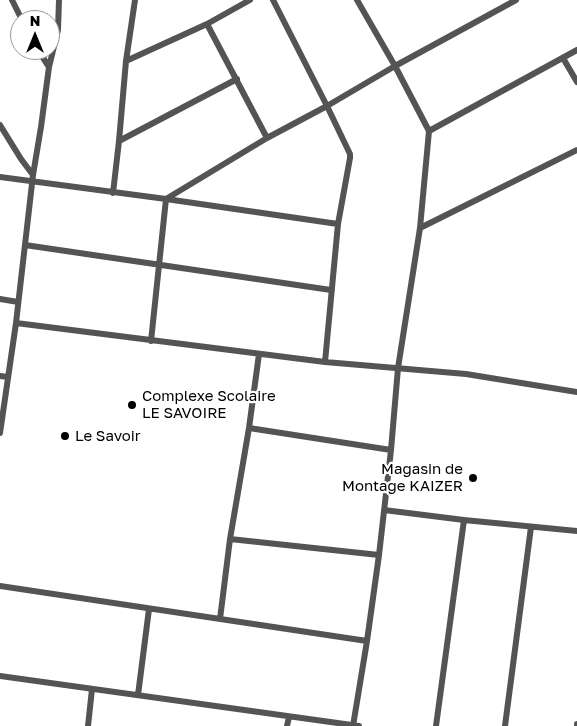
<!DOCTYPE html>
<style>
body{margin:0}
#map{position:relative;width:577px;height:726px;overflow:hidden;background:#fff;font-family:"Golos Text",sans-serif}
canvas{display:block}
.north{position:absolute;left:10px;top:10px;width:50px;height:50px;box-sizing:border-box;background:#fff;border:1px solid #999;border-radius:50%;rotate:0deg;font-size:14px;font-weight:700;line-height:20px;text-align:center;color:#000}
.north::after{content:'';display:block;margin:auto;width:18px;height:22px;background:#000;clip-path:polygon(50% 0,100% 100%,50% 72%,0 100%)}
</style>
<div id="map">
<canvas width="577" height="726"></canvas>
<div class="north">N</div>
</div>
<script>
const ctx = document.querySelector('canvas').getContext('2d');
ctx.lineJoin = 'round';
function strokePath(path, color, width, dash) {
  ctx.strokeStyle = color;
  ctx.lineWidth = width;
  ctx.lineCap = dash ? 'butt' : 'round';
  ctx.setLineDash(dash || []);
  ctx.stroke(path);
}
function write(font, color, halo, rows, align = 'center') {
  ctx.font = font + ' "Golos Text",sans-serif';
  ctx.lineWidth = 4.5;
  ctx.setLineDash([]);
  ctx.textBaseline = 'middle';
  ctx.strokeStyle = halo;
  ctx.fillStyle = color;
  for (const [text, x, y, turn = 0] of rows) {
    ctx.save();
    ctx.translate(x, y);
    ctx.rotate((+turn || 0) * Math.PI / 180);
    ctx.textAlign = isNaN(turn) ? turn : align;
    if (halo) ctx.strokeText(text, 0, 0);
    ctx.fillText(text, 0, 0);
    ctx.restore();
  }
}
strokePath(new Path2D(`
 M12 0 22 20
 M273 0 327 106 350 154V158L338 224 325 362
 M207 24 267 138
 M38 50 49 67
 M563 58 577 82
 M126 61 207 24 250 0
 M0 125 21 159 33 175
 M429 131 577 50
 M119 141 237 79
 M0 177 166 199 338 224
 M113 193 119 141 126 61 135 0
 M420 228 577 150
 M25 245 331 290
 M0 299 18 302
 M16 323 325 362 466 374 577 392
 M151 341 166 199 267 138 327 106 395 66 516 0
 M0 376 8 377
 M249 428 391 450
 M0 433 16 323 33 175 41 127 49 67 58 30 59 0
 M384 510 464 520 577 531
 M230 539 379 555
 M0 586 367 641
 M220 619 230 539 249 428 259 354
 M0 676 359 726
 M138 695 149 609
 M88 726 92 689
 M287 726 289 717
 M353 726 367 641 379 555 391 450 398 368 420 228 429 131 395 66 357 0
 M436 726 464 520
 M505 726 531 527
 M577 726V724`), '#545454', 6);
for (const [x, y, r, color] of [
 [132,405,5,"#000"],
 [65,436,5,"#000"],
 [473,478,5,"#000"]
]) {
  const dot = new Path2D();
  dot.arc(x, y, r, 0, 2 * Math.PI);
  ctx.fillStyle = color;
  ctx.fill(dot);
  strokePath(dot, '#fff', 2);
}
write('15px', '#000', '#fff', [
 ["Complexe Scolaire",142,396],
 ["LE SAVOIRE",142,413],
 ["Le Savoir",75,436],
 ["Magasin de",463,469,"right"],
 ["Montage KAIZER",463,486,"right"]
], 'left');
</script>
